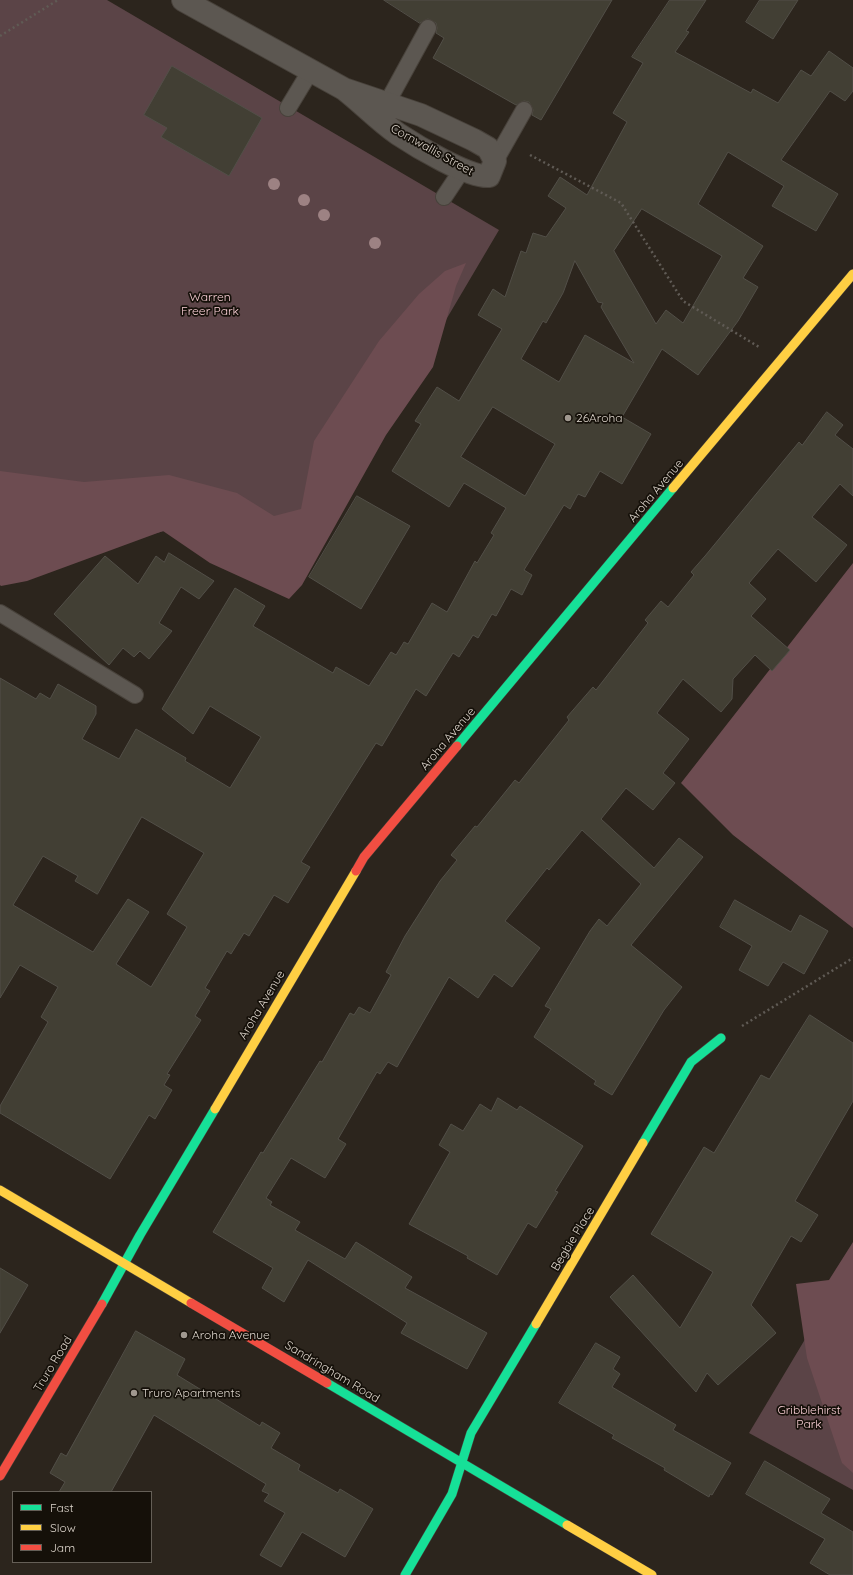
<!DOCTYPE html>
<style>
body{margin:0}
#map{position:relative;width:853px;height:1575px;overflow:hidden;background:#2c251d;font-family:Quicksand,sans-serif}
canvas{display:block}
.legend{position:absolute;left:12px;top:1491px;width:140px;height:72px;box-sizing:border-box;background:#151009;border:1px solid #655f57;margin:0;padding:5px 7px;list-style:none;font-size:12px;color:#ded6cd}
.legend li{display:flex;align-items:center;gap:8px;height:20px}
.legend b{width:20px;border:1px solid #655f57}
</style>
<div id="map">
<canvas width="853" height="1575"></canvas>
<ul class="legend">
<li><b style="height:5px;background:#16e098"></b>Fast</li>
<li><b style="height:5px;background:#ffcf43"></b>Slow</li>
<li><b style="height:5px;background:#f24e42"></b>Jam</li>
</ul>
</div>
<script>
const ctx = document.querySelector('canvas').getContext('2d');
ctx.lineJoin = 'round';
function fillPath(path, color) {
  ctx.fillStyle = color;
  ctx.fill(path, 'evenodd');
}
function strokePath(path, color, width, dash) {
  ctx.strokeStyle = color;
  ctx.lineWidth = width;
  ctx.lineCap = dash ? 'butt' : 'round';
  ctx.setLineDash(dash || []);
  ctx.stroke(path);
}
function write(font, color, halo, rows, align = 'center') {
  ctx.font = font + ' Quicksand,sans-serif';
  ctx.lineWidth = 3.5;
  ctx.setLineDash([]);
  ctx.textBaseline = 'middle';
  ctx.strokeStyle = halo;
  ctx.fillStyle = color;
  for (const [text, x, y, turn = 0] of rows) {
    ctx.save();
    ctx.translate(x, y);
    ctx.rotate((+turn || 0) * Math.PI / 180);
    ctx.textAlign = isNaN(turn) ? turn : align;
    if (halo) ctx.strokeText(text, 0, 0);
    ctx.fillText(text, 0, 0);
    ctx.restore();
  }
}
fillPath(new Path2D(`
 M0 0H107L499 230 283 596 176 528 0 573Z
 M853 1259V1490L749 1433Z`), '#5b4447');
fillPath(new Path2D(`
 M466 263 456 286 433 367 386 435 302 585 289 599 210 563 163 531 27 581 1 586 0 585V471L84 482 169 475 237 493 274 516 301 509 314 441 379 341 419 294 445 271Z
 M853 563V928L733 835 681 783Z
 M853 1242V1473L842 1463 807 1358 796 1284 829 1280Z`), '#6d4c51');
const building = new Path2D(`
 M384 0H612L541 120 532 115 533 110 529 102 524 101 516 105 433 58 444 38 436 33 437 28 436 23 428 19 420 23Z
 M670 0H706L686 31 689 32 675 52 751 93 753 89 778 103 801 70 811 76 829 51 853 68V91L845 101 830 91 781 160 838 194 816 231 772 206 784 186 728 152 698 204 763 246 743 278 758 287 738 321 698 375 662 349 622 417 651 434 622 484 600 471 585 497 578 494 570 509 564 505 524 570 532 575 522 595 511 589 496 616 492 614 478 638 473 635 459 657 453 653 426 696 416 689 382 746 376 743 301 862 310 867 288 903 274 895 249 936 244 933 231 954 227 951 205 988 210 991 195 1016 201 1020 167 1074 170 1075 164 1085 172 1090 155 1119 149 1115 110 1179 0 1113V1106L48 1022 41 1017 58 987 20 965 0 998V678L36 699 40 693 50 699 58 684 96 706V714L82 739 119 759 136 729 186 758 185 761 230 788 261 737 210 706 193 734 162 709 235 588 265 606 253 626 333 673 336 667 369 686 391 652 396 655 404 642 408 644 432 603 447 612 475 561 477 563 494 535 491 533 506 508 464 483 449 507 392 471 421 424 415 421 437 387 459 401 502 329 478 315 493 289 505 297 521 251 526 253 533 233 546 237 566 208 548 196 560 177 587 195 627 122 613 113 643 63 632 57ZM642 209 722 256 683 323 666 310 656 324 614 251ZM575 261 598 302 603 303 601 307 634 363 585 335 559 382 521 359 543 321 546 323 563 293ZM493 407 555 444 525 496 461 457ZM142 817 204 853 167 914 187 927 151 987 116 964 149 912 128 899 93 952 13 905 43 856 78 876 75 881 97 894Z
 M760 0H798L773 39 746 22Z
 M172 66 262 118 229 176 161 137 167 128 144 115Z
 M827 412 843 425 835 435 853 449V496L840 484 812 517 847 545 816 582 778 549 749 583 766 599 751 616 790 650 772 671 755 655 733 679 732 699 721 712 683 679 657 713 689 739 663 773 675 783 653 810 626 788 601 819 654 868 679 838 703 857 631 945 682 987 664 1010 612 1095 594 1084 596 1081 534 1037 551 1009 545 1006 590 931 599 919 607 926 641 884 582 830 549 870 547 868 505 921 540 948 512 987 494 974 478 998 449 977 397 1067 388 1062 380 1074 377 1072 338 1139 346 1144 325 1178 291 1158 266 1198 272 1202 270 1205 300 1222 295 1230 345 1259 356 1242 412 1277 405 1288 487 1333 467 1369 401 1333 407 1323 308 1260 284 1302 262 1288 273 1268 213 1232 261 1152 263 1153 320 1061 322 1062 350 1013 354 1015 359 1007 370 1013 391 975 386 972 405 936 440 881 457 860 451 855 475 826 477 827 515 780 519 783 569 720 567 717 593 687 596 690 648 623 645 620 661 601 668 607 694 575 691 572 705 556 799 442 802 445Z
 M357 496 410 526 361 609 309 577Z
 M169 553 214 581 199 599 181 587 159 623 172 631 149 659 140 651 134 657 123 648 109 665 54 614 105 556 138 584 156 556 164 562Z
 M735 900 791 932 800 915 828 931 804 974 783 962 768 986 739 970 752 946 720 927Z
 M810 1015 853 1043V1101L795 1201 818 1215 801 1242 791 1236 751 1305 776 1333 718 1385 707 1373 696 1392 610 1297 633 1275 680 1328 713 1272 651 1234 704 1147 714 1153 761 1075 769 1079Z
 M498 1098 517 1110 520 1106 583 1146 555 1191 558 1192 536 1228 528 1223 497 1275 467 1258 468 1256 409 1224 450 1152 439 1145 451 1124 463 1131 480 1104 491 1111Z
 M0 1268 28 1285 0 1333Z
 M136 1331 185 1359 177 1375 260 1426 262 1422 280 1433 271 1448 300 1465 298 1470 338 1493 340 1489 373 1509 345 1557 302 1532 281 1567 260 1555 285 1513 264 1501 269 1494 262 1491 266 1484 154 1415 111 1492H59L65 1482 50 1473 61 1453 66 1456Z
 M596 1343 620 1357 613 1369 620 1374 612 1387 676 1425 673 1430 731 1463 712 1495 710 1494 709 1497 664 1470 665 1468 612 1438 614 1435 559 1403Z
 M765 1461 830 1499 821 1513 853 1532V1575H830L810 1563 825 1539 746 1494Z`);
fillPath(building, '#423f34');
strokePath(building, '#524f48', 1);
const lane = new Path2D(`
 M387 103 428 28
 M288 108 311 70
 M495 161 524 110
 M444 197 462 170
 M0 613 135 695`);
const street = new Path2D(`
 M183 0 344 89
 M344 89 421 115 474 140 488 148 495 161 489 176C469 178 416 146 398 134 379 121 362 103 344 89Z`);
const fast = new Path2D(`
 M457 746 673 488
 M643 1143 691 1062 721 1038
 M102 1304 140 1235 215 1109
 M327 1383 567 1525
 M405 1575 452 1494 471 1433 536 1324`);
const slow = new Path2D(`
 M673 488 853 274
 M215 1109 356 871
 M0 1190 191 1303
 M536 1324 643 1143
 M567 1525 652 1575`);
const jam = new Path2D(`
 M356 871 364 857 457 746
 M191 1303 327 1383
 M0 1476 102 1304`);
strokePath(lane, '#48423b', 18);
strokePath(street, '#48423b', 24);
strokePath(fast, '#48423b', 10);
strokePath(slow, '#48423b', 10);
strokePath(jam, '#48423b', 10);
strokePath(new Path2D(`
 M0 36 58 0
 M530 155 621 203 683 301 759 347
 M742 1026 853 958`), '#605b55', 2.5, [2, 3]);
strokePath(lane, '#5c5751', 16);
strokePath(street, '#5c5751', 22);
strokePath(fast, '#16e098', 9);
strokePath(slow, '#ffcf43', 9);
strokePath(jam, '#f24e42', 9);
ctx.fillStyle = '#9d8283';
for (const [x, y] of [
 [274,184],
 [304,200],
 [324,215],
 [375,243]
]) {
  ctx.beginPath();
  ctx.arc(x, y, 6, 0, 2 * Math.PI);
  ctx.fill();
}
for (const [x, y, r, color] of [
 [568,418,4,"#a0988f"],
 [184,1335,4,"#a0988f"],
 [134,1393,4,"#a0988f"]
]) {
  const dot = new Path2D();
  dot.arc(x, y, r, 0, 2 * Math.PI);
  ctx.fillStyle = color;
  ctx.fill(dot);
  strokePath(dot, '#151009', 1.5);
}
write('12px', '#ded6cd', '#151009', [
 ["Cornwallis Street",432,150,29],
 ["Aroha Avenue",656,491,-50],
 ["Aroha Avenue",448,739,-50],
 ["Aroha Avenue",262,1005,-59],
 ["Begbie Place",573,1239,-59],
 ["Truro Road",53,1364,-59],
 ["Sandringham Road",332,1372,31]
]);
write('12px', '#f9cfd6', '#151009', [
 ["Warren",210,297],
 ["Freer Park",210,311],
 ["Gribblehirst",809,1410],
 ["Park",809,1424]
]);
write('12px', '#ded6cd', '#151009', [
 ["26Aroha",576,418],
 ["Aroha Avenue",192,1335],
 ["Truro Apartments",142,1393]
], 'left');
</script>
